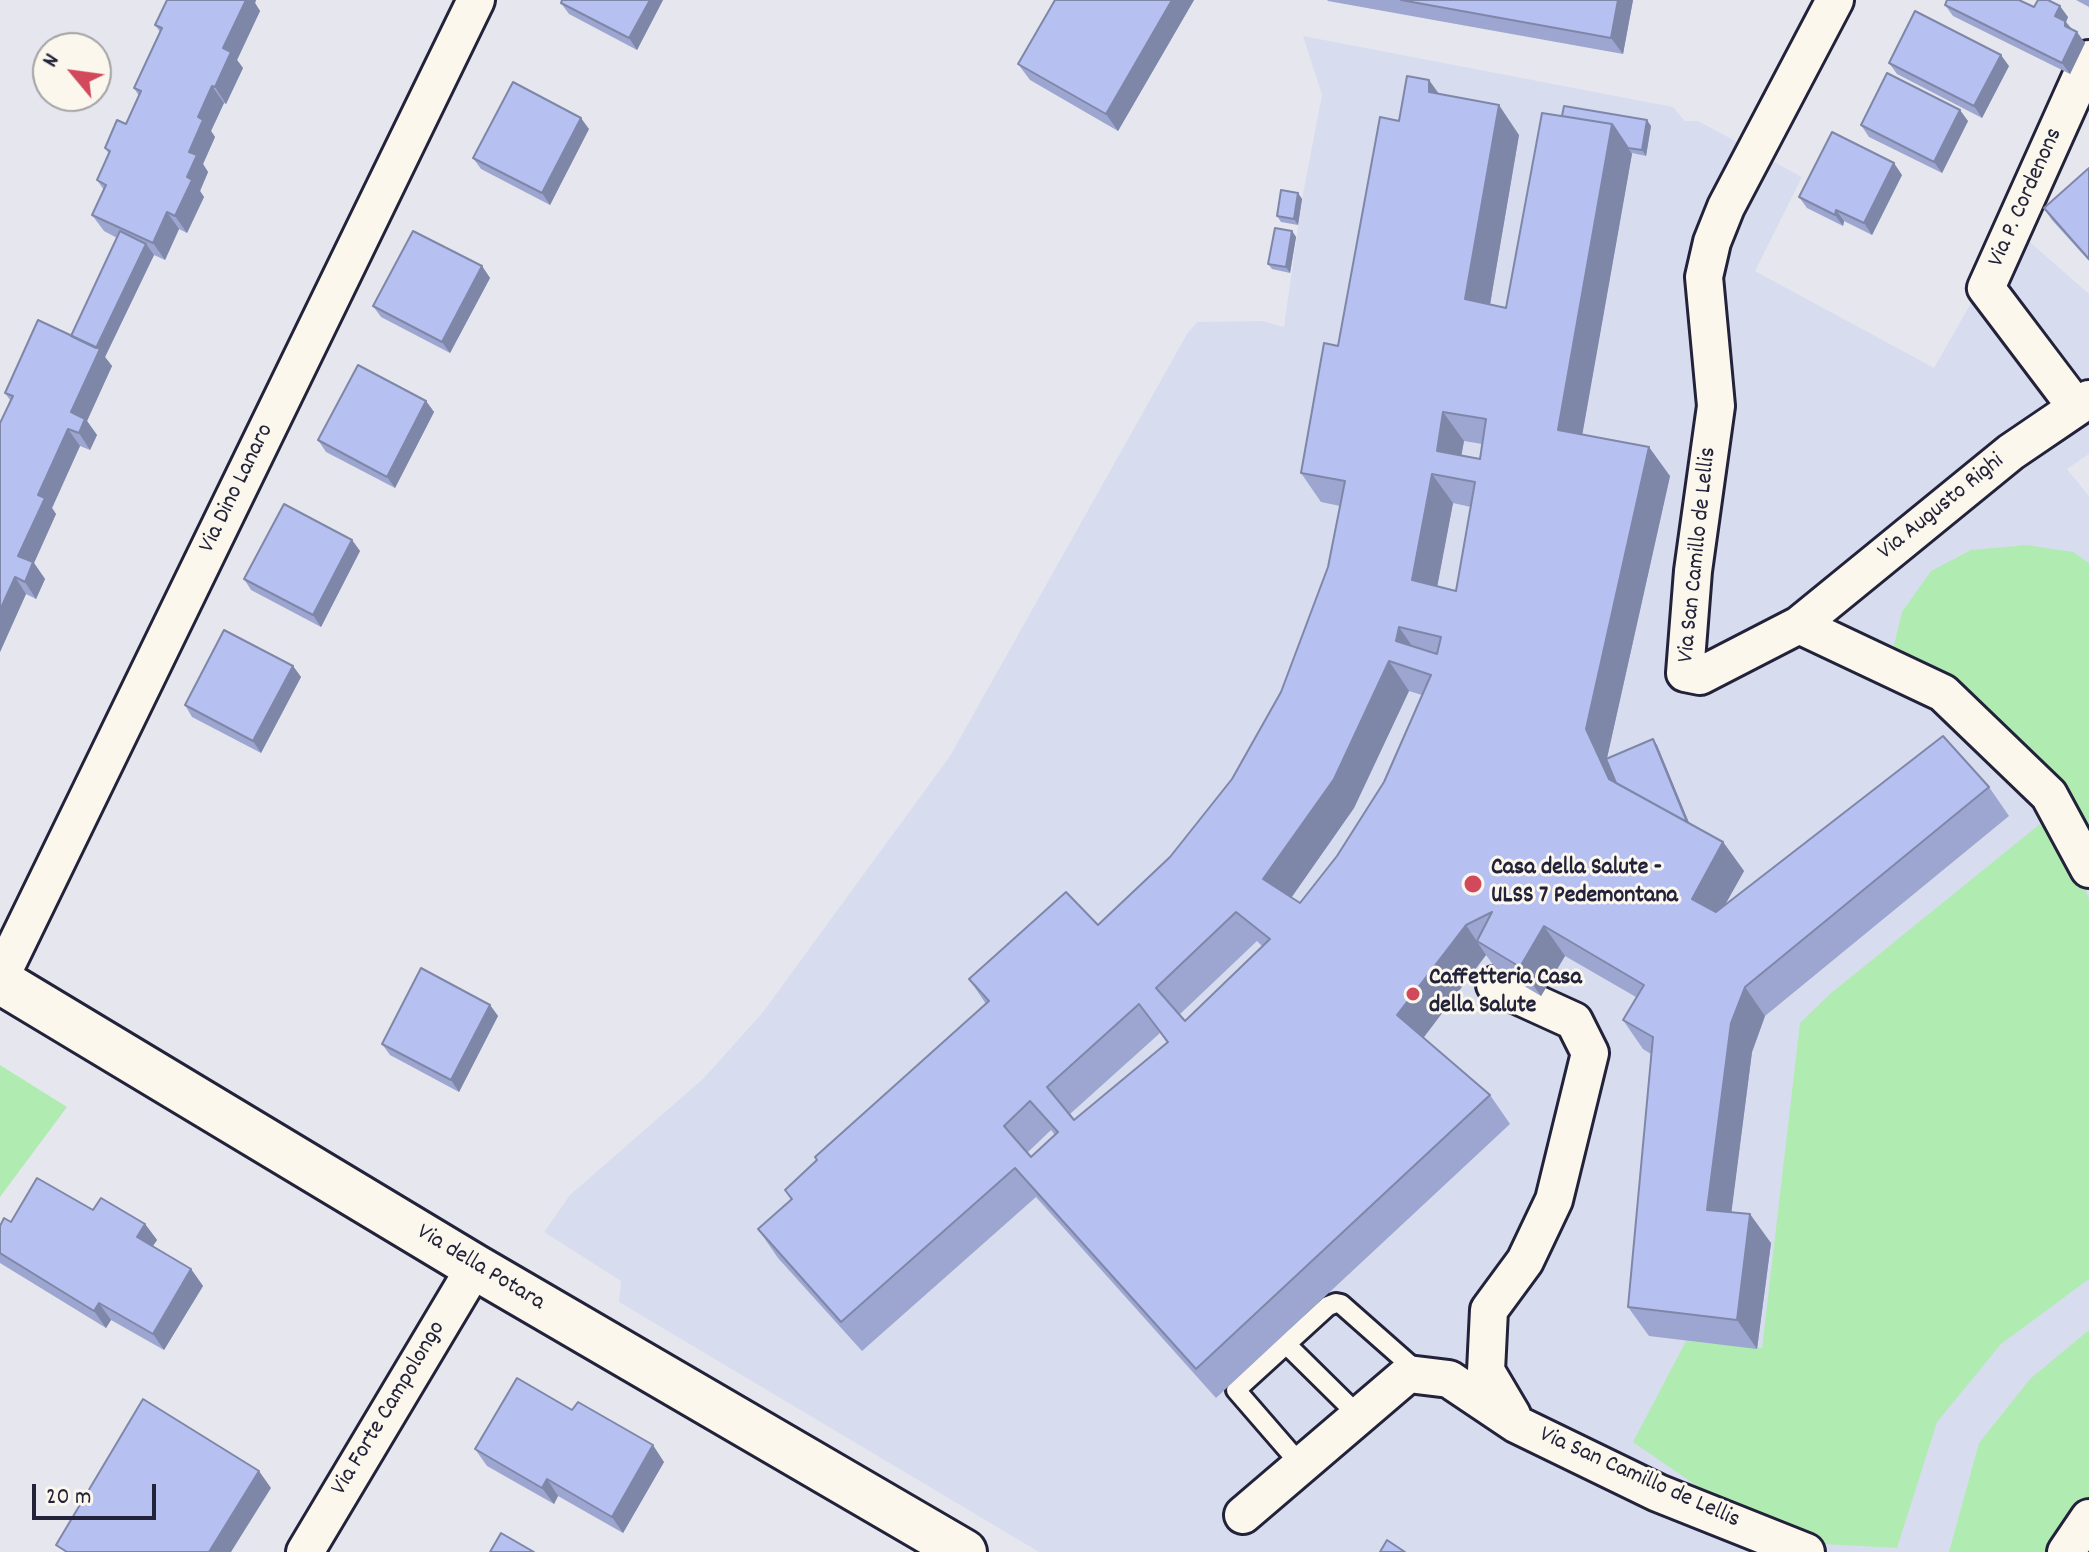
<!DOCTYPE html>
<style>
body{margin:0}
#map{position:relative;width:2089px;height:1552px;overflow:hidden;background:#e6e7ee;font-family:Dekko,sans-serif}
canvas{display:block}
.north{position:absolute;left:32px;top:32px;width:80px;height:80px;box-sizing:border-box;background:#fbf7ec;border:2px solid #a4a2a5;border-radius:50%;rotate:299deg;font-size:22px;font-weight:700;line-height:32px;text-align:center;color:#22223b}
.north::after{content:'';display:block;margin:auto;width:28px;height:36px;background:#d1495b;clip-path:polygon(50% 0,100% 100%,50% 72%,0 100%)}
.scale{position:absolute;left:32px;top:1484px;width:124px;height:36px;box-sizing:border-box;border:4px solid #22223b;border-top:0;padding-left:10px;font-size:24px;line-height:28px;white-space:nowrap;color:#22223b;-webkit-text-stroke:6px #fbf7ec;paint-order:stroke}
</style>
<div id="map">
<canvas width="2089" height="1552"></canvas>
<div class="north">N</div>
<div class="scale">20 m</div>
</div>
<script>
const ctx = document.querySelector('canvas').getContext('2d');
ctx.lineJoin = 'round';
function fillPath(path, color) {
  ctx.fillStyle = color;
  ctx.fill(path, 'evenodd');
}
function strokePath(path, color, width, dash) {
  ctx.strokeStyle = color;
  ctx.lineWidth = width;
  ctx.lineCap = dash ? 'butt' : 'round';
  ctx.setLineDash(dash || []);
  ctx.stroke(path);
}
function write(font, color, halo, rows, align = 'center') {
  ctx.font = font + ' Dekko,sans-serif';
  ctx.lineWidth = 6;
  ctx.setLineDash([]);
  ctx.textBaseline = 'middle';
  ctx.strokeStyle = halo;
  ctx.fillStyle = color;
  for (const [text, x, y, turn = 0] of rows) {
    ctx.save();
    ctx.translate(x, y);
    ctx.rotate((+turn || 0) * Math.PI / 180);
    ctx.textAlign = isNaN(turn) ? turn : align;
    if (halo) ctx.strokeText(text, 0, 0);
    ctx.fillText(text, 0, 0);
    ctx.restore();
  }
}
fillPath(new Path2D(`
 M1303 36 1673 107 1685 121H1698L1802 177 1755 271 1934 368 2011 233 2031 243 2089 294V454L2067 469 2089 496V1552H1039L619 1302 621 1281 544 1232 570 1195 704 1078 763 1012 950 756 1187 334 1197 322 1263 321 1284 327 1302 199 1322 95Z`), '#d8dcef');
fillPath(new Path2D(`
 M2027 545 2073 552 2089 563V844L1892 654 1902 612 1931 571 1971 550Z
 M2040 824 2073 861 2089 899V1279L2001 1344 1937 1422 1897 1548 1823 1544 1732 1510 1633 1442 1686 1341 1762 1348 1800 1023 1830 994Z
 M0 1065 67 1107 0 1197Z
 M2089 1330V1552H1949L1979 1443 2030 1379Z`), '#b0ecb2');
const lane = new Path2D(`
 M1286 1344 1358 1415
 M1301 1465 1236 1390 1328 1306 1336 1303 1341 1304 1409 1364 1410 1369 1408 1374`);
const street = new Path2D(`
 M1835 0 1726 207 1712 242 1704 277 1716 406 1693 571 1685 673 1700 676 1799 625 1943 693 2049 795 2089 869
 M2076 407 1986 288 2089 59
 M1799 625 2011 452 2089 399
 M0 978 476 0
 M1495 985 1574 1021 1590 1053 1554 1200 1525 1261 1489 1310 1486 1371 1512 1415
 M1243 1515 1408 1374 1449 1379 1516 1424 1658 1493 1806 1552
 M305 1552 475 1267
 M2066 1552 2089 1518`);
const secondary = new Path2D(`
 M0 981 475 1267 964 1552`);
strokePath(lane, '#22223b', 24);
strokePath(street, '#22223b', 42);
strokePath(secondary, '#22223b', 50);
strokePath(lane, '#fbf7ec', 18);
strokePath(street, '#fbf7ec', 36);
strokePath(secondary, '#fbf7ec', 44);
fillPath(new Path2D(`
 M167 0H256L255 3 260 11 237 60 243 68 226 104 224 103 211 131 215 137 203 164 208 172 200 191 204 197 187 233 179 229 165 260 154 255 105 357 112 366 87 421 97 435 90 450 80 446 52 508 56 514 34 563 45 579 36 599 26 594 0 652V423L10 400 5 393 71 336 117 238 104 231 92 215 104 190 97 180 109 154 105 148 126 124 139 96 134 88 160 32 155 25Z
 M663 0 637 50 569 14 561 3Z
 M1055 0H1194L1118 131 1030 80 1018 64Z
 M1327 0H1633L1623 54 1328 1Z
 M1946 0H2019L2034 7 2068 17 2066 22 2085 43 2070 74 1953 16 1945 5 1947 1Z
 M2076 0H2089V7Z
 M1889 63 2009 66 1982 118 1897 74Z
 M1439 94 1519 135 1490 304 1506 308 1562 116 1651 126 1646 156 1632 153 1582 434 1670 476 1607 758 1657 745 1689 823 1723 842 1744 871 1725 905 1989 787 2009 816 1765 1016 1752 1052 1731 1212 1771 1243 1757 1349 1649 1336 1628 1307 1651 1054 1643 1049 1623 1020 1636 997 1565 956 1541 996 1497 970 1486 955 1423 1038 1490 1095 1510 1124 1216 1398 1036 1197 862 1351 778 1258 758 1229 791 1200 785 1190 986 1004 969 979 1098 925 1170 857 1232 779 1281 692 1328 567 1340 506 1321 502 1301 473 1338 346 1399 121ZM1464 441 1482 444 1480 459 1461 455ZM1453 503 1471 507 1456 591 1437 586ZM1409 691 1422 695 1384 782 1337 856 1300 903 1291 898 1354 808ZM1257 941 1262 946 1185 1021 1179 1015ZM1160 1033 1167 1043 1074 1120 1070 1114ZM1051 1130 1055 1135 1031 1157 1027 1153Z
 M1968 121 1942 173 1869 137 1861 125Z
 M589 129 550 205 481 169 473 158Z
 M2089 168V261L2052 220 2044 208Z
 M1902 175 1872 235 1844 221 1843 226 1807 208 1799 197Z
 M1298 193 1302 199 1298 225 1281 222 1277 216Z
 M1292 231 1296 237 1290 273 1272 269 1268 264Z
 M482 266 490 278 450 353 381 317 373 306Z
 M426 401 434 412 395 488 326 452 318 440Z
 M352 540 360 551 321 627 251 590 244 579Z
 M293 666 301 677 261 753 192 717 185 705Z
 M490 1005 498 1016 459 1092 390 1055 382 1044Z
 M11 1222 145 1224 157 1240 153 1246 191 1269 203 1286 164 1350 111 1320 106 1328 0 1263V1226Z
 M475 1449 664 1462 623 1533 558 1496 554 1504 487 1466Z`), '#9da6d0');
fillPath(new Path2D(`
 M246 0H256L255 3 260 11 237 60 243 68 226 104 215 87 223 48Z
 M650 0H663L637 50 629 38Z
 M1172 0H1194L1118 131 1106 114Z
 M1618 0H1633L1623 54 1611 38Z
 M2060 6 2068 17 2066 22 2073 32V37L2055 16Z
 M2077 32 2085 43 2070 74 2062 63Z
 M2001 55 2009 66 1982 118 1974 106Z
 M1429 80 1450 109 1429 92Z
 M212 86 224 103 211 131 215 137 203 164 208 172 200 191 204 197 187 233 175 216 187 177 189 152 198 117Z
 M1499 105 1519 135 1486 328 1465 299Z
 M1960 110 1968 121 1942 173 1934 162Z
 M581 118 589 129 550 205 542 193Z
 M1647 120 1651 126 1646 156 1642 150Z
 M1612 124 1632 154 1578 459 1558 430Z
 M1894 163 1902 175 1872 235 1864 223Z
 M1298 193 1302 199 1298 225 1294 219Z
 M1836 210 1844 221 1843 226 1835 215Z
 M167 212 179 229 165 260 153 243Z
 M1292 231 1296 237 1290 273 1286 267Z
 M146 244 154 255 105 357 112 366 87 421 97 435 90 450 79 433 71 412 95 351Z
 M482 266 490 278 450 353 442 342Z
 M426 401 434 412 395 488 387 477Z
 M1443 412 1464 441 1457 480 1437 451Z
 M68 429 80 446 52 508 56 514 34 563 45 579 36 599 25 582 18 556 38 495Z
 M1649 447 1670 476 1607 758 1627 803 1609 779 1586 729Z
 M1432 474 1453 503 1433 609 1412 580Z
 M352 540 360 551 321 627 313 615Z
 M15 577 26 594 0 652V610Z
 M1399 627 1419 656 1396 641Z
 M1389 661 1409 691 1354 808 1284 908 1263 879Z
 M293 666 301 677 261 753 253 741Z
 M1653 739 1657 745 1699 847 1695 841Z
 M1723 842 1744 871 1712 928 1692 899Z
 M1466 925 1486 955 1418 1045 1397 1015Z
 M1544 926 1565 956 1541 996 1520 967Z
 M1745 987 1765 1016 1752 1052 1728 1239 1707 1210 1731 1023Z
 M490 1005 498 1016 459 1092 451 1080Z
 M1750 1214 1771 1243 1757 1349 1737 1320Z
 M145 1224 157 1240 148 1253 137 1237Z
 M191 1269 203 1286 164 1350 153 1334Z
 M99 1303 111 1320 106 1328 94 1311Z
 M653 1445 664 1462 623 1533 612 1517Z
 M259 1471 271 1488 231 1552H209Z
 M547 1479 558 1496 554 1504 542 1488Z`), '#7f87a9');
const building = new Path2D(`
 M167 0H246L223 48 231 52 215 87 212 86 198 117 203 120 189 152 197 155 187 177 192 180 175 216 167 212 153 243 92 215 106 185 97 180 110 151 105 148 117 120 126 124 141 91 134 88 162 28 155 25Z
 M562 0H650L629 38 561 3Z
 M1055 0H1172L1106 114 1018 64Z
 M1401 0H1618L1611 38Z
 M1947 0H2019L2034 7 2038 0H2048L2060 6 2055 16 2065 21V26L2077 32 2062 63 1945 5Z
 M1915 11 2001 55 1974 106 1889 63Z
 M1887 73 1960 110 1934 162 1861 125Z
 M1407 76 1429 80V92L1499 105 1465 299 1506 308 1542 113 1612 124 1558 430 1649 447 1586 729 1609 779 1723 842 1692 899 1716 912 1943 736 1989 787 1745 987 1731 1023 1707 1210 1750 1214 1737 1320 1628 1307 1653 1037 1623 1020 1644 985 1544 926 1520 967 1477 941 1492 912 1466 925 1397 1015 1490 1095 1196 1369 1015 1168 841 1322 758 1229 792 1199 785 1190 817 1160 815 1157 989 1001 969 979 1066 892 1098 925 1170 857 1232 779 1281 692 1328 567 1345 481 1301 473 1324 343 1338 346 1380 117 1399 121ZM1443 412 1486 419 1480 459 1437 451ZM1432 474 1475 482 1456 591 1412 580ZM1399 627 1441 637 1437 654 1396 641ZM1389 661 1431 675 1384 782 1337 856 1300 903 1263 879 1334 779ZM1236 912 1270 939 1185 1021 1156 988ZM1139 1004 1168 1042 1074 1120 1047 1087ZM1030 1101 1058 1132 1031 1157 1004 1126Z
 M513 82 581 118 542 193 473 158Z
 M1564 106 1647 120 1642 150 1628 148 1612 124 1562 116Z
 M1832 132 1894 163 1864 223 1836 210 1835 215 1799 197Z
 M2089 168V259L2044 208Z
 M1281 190 1298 193 1294 219 1277 216Z
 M1275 228 1292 231 1286 267 1268 264Z
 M120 231 146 244 96 348 71 336Z
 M413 231 482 266 442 342 373 306Z
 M38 320 100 349 71 412 85 419 79 433 68 429 38 495 45 498 18 556 33 562 25 582 15 577 0 610V423L13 396 5 393Z
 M358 365 426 401 387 477 318 440Z
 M284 504 352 540 313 615 244 579Z
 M224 630 293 666 253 741 185 705Z
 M1653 739 1687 822 1616 783 1606 759Z
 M421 968 490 1005 451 1080 382 1044Z
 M37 1178 93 1210 101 1198 145 1224 137 1237 191 1269 153 1334 99 1303 94 1311 0 1253V1226L4 1218 11 1222Z
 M517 1378 572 1410 578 1402 653 1445 612 1517 547 1479 542 1488 475 1449Z
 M143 1399 259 1471 209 1552H67L56 1545Z
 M501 1533 534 1552H490Z
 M1387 1540 1405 1552H1380Z`);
fillPath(building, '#b6c1f2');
strokePath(building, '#7f87a9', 2);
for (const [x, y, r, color] of [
 [1473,884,10,"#d1495b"],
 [1413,994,8,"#d1495b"]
]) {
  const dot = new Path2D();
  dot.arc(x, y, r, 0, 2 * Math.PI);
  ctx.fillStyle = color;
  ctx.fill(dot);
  strokePath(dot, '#fbf7ec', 3);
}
write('24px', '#22223b', '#fbf7ec', [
 ["Via P. Cordenons",2027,198,-66],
 ["Via Dino Lanaro",238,489,-64],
 ["Via Augusto Righi",1942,508,-39],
 ["Via San Camillo de Lellis",1699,555,-84],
 ["Via della Potara",480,1269,31],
 ["Via Forte Campolongo",390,1409,-59],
 ["Via San Camillo de Lellis",1639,1479,24]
]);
write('bold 24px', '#22223b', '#fbf7ec', [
 ["Casa della Salute -",1491,870],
 ["ULSS 7 Pedemontana",1491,898],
 ["Caffetteria Casa",1429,980],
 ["della Salute",1429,1008]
], 'left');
</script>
